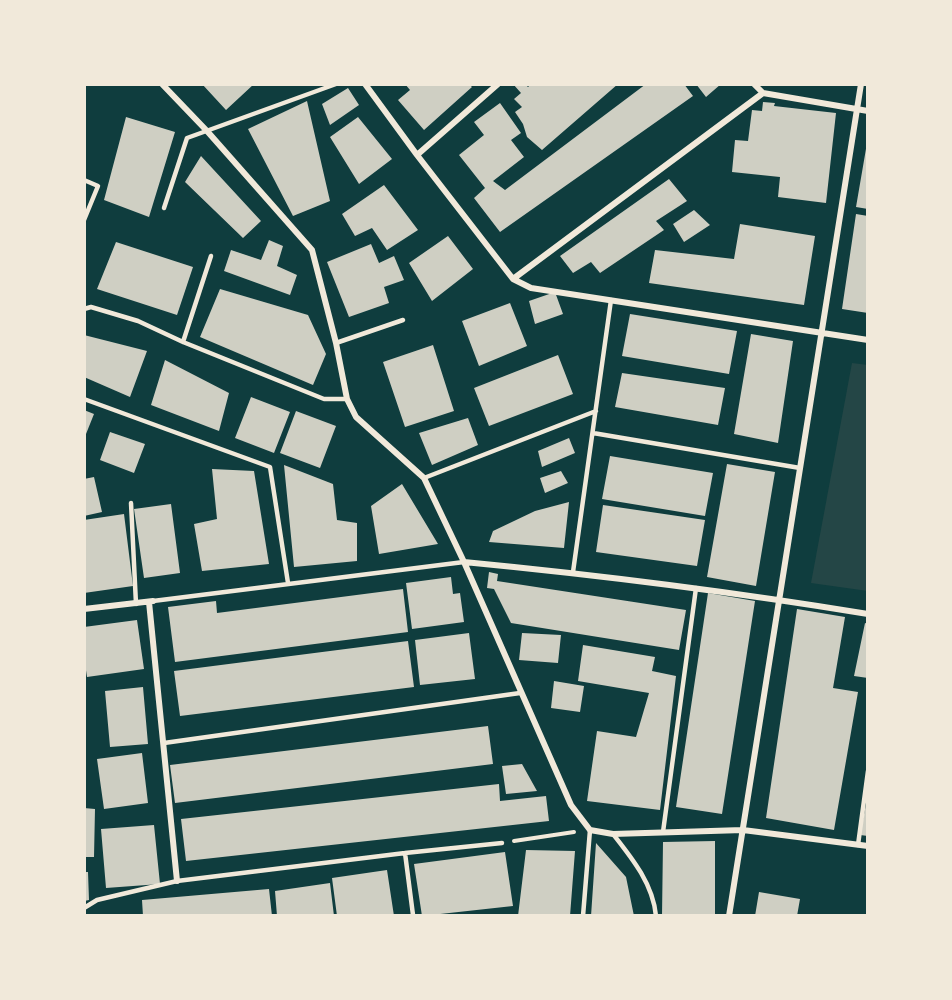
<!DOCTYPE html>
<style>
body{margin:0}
#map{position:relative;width:952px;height:1000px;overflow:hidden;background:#0f3d3e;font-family:"Fira Sans Condensed",sans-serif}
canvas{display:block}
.frame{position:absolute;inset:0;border:86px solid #f1e9da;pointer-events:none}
</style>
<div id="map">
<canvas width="952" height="1000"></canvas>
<div class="frame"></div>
</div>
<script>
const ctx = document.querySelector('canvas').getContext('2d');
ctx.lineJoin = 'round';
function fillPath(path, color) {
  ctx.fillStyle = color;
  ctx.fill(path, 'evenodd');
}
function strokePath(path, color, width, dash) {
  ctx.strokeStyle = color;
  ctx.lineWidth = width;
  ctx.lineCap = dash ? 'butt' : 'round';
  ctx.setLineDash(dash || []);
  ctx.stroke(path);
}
fillPath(new Path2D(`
 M852 363 868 365V591L811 583Z`), '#244646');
fillPath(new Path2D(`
 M202 84H254L226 110Z
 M405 84H469L472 87 424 130 398 100 410 90Z
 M513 84H525L528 87 531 84H618L542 150 527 137 523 124 515 112 522 107 514 99 521 93Z
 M646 84H684L693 96 500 232 474 198 485 188 459 155 484 135 474 122 500 103 521 133 511 140 524 157 493 181 505 190Z
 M696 84H721L706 97Z
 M348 88 359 105 330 125 322 104Z
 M307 101 330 201 293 216 248 129Z
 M763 102 775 103 774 106 836 113 826 203 778 197 780 177 732 172 735 140 748 141 752 110 762 111Z
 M126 117 175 132 149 217 104 200Z
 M358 117 392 159 359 184 330 137Z
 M867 143H868V209L856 207Z
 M201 156 261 221 243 238 185 182Z
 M669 179 687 201 656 221 664 230 600 273 591 262 573 273 560 256Z
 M384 185 418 230 387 250 372 228 355 236 342 214Z
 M694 210 710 225 684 242 673 224Z
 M856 214 868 216V313L842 309Z
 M740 224 815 236 804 305 649 283 655 250 734 259Z
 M448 236 473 269 432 301 409 263Z
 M269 240 283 246 277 266 297 275 290 295 224 271 231 250 261 260Z
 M116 242 193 267 177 315 97 289Z
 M371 244 379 263 394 256 404 280 384 287 389 303 349 317 327 262Z
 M220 289 308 315 326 354 313 385 200 337Z
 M555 292 563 314 535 324 529 301Z
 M510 303 527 346 479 366 462 321Z
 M630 314 737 331 729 374 622 356Z
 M751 334 793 341 778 443 734 434Z
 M84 335 147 351 130 397 84 377Z
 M433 345 454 411 405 427 383 362Z
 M558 355 573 394 489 426 474 388Z
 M165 360 229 393 219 431 151 405Z
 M622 373 725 388 718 425 615 407Z
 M251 397 290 412 274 453 235 438Z
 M84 410 94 414 84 439Z
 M296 411 336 426 320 468 280 453Z
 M468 418 478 445 432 465 419 433Z
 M110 432 145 444 134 473 100 460Z
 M569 438 575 453 542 467 538 451Z
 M610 456 713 473 705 516 602 499Z
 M727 464 775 472 756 586 707 577Z
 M284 465 333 484 337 520 357 523V561L294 567Z
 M212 469 254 471 269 564 202 571 194 524 217 519Z
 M561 471 568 483 545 493 540 478Z
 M94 477 102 512 84 516V479Z
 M402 484 438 544 379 554 371 506Z
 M569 502 564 548 489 542 493 531 535 511Z
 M171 504 180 573 144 578 134 509Z
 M603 505 705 520 697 566 596 552Z
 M124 514 133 586 84 593V571H86L84 554V520Z
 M489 572 498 574 497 581 686 610 679 650 511 623 494 589 487 588Z
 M451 577 453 594 460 593 464 622 412 629 406 583Z
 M403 589 408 632 175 662 168 607 216 601 217 613Z
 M708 593 755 601 722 814 676 807Z
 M797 609 845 617 833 688 858 692 834 830 766 818Z
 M137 620 144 669 87 677 84 657V627Z
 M865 623 868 624V678L854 676Z
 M469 633 475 679 420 685 415 640Z
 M522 633 561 635 558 663 519 660Z
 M408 641 414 687 180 716 174 671Z
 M583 645 655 657 652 671 676 676 660 810 587 801 597 731 636 737 649 693 578 681Z
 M554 681 584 686 580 712 551 708Z
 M143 687 148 744 110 747 105 691Z
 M488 726 493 764 175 803 170 765Z
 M142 753 148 803 104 809 97 759Z
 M522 764 537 791 506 794 502 766Z
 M499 784 500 801 546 796 549 821 186 861 181 819Z
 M867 799H868V836L860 835Z
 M84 808 95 809 94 857H84Z
 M154 825 160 884 106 888 101 829Z
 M715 841V916H662L663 842Z
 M596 843 626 877 634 916H591Z
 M526 850 575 851 570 916H518Z
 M505 852 513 906 422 916 414 864Z
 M387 870 394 916H337L332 878Z
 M84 872H88L89 900 84 901Z
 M330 883 334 916H277L275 891Z
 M269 889 272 916H143L142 900Z
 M759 892 800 899 797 916H755Z`), '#cfcfc3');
strokePath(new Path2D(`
 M514 841 574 832`), '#f1e9da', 4);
strokePath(new Path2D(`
 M84 180 98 186 84 220
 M164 208 187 138 336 84
 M84 309 91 307 138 321 183 342 324 399H347
 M183 342 211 256
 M336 343 403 320
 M84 399 270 467 288 583
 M593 433 800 468
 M424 478 596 411
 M131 503 136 604
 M573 572 611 300
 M153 601 464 562
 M164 743 520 693
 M663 832 696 588
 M613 834C632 858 653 884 656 916
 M858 845 868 771
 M405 853 413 915
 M84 908 97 900 177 881 405 853 502 843
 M583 916 590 830`), '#f1e9da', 4.5);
strokePath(new Path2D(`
 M162 84 207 131 312 250 336 343 347 399 356 417 424 478 464 562 571 805 590 830 613 834 743 830 868 846
 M365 84 417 155
 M498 84 417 155 513 279 531 288 868 340
 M754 84 763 93
 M513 279 763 93 868 111
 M464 562C599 575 734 592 868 614
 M149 602 177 881
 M84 609 153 601
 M729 916 861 84`), '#f1e9da', 6);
</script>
